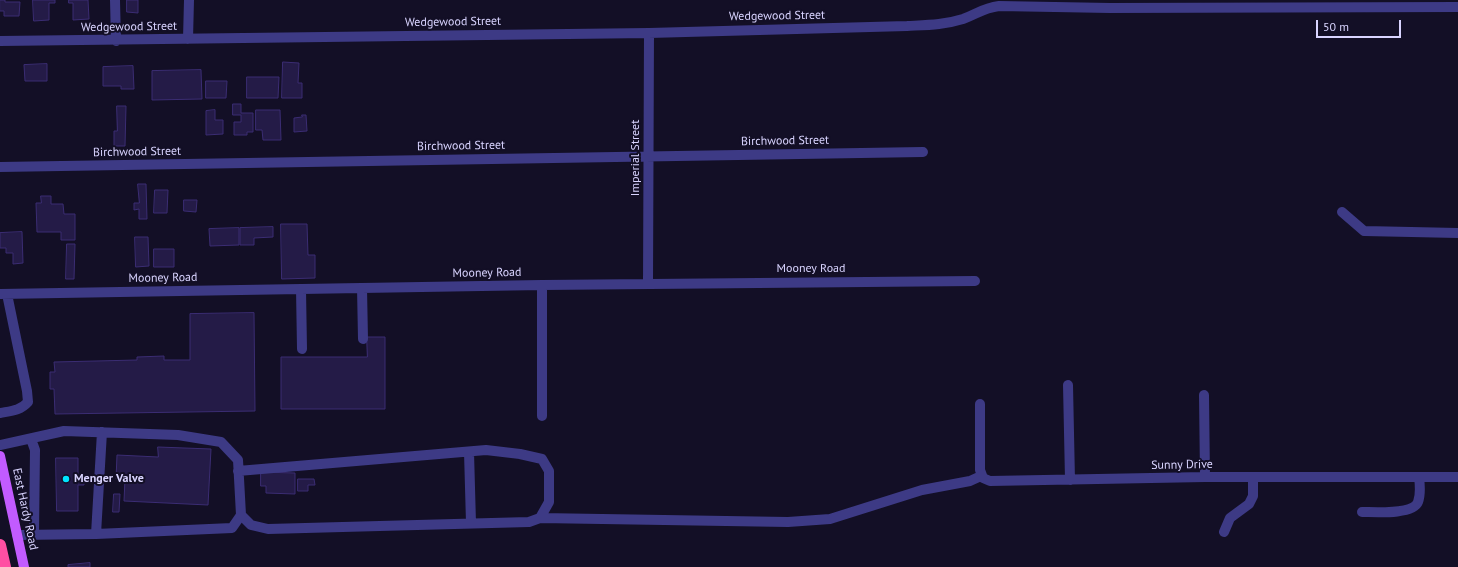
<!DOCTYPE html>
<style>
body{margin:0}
#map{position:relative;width:1458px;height:567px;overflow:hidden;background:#130f26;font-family:"PT Sans",sans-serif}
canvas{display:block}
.scale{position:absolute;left:1316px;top:20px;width:85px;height:18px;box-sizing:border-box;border:2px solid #d9d4ff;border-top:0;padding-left:5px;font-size:12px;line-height:14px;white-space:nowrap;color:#d9d4ff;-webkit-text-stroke:3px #130f26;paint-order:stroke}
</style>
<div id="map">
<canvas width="1458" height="567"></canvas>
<div class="scale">50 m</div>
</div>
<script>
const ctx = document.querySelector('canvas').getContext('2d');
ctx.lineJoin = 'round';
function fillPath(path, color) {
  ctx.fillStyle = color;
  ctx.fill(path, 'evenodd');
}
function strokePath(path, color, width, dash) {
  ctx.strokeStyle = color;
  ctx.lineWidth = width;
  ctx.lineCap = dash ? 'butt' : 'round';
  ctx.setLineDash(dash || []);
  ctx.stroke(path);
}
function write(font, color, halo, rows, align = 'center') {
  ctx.font = font + ' "PT Sans",sans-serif';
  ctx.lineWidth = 4;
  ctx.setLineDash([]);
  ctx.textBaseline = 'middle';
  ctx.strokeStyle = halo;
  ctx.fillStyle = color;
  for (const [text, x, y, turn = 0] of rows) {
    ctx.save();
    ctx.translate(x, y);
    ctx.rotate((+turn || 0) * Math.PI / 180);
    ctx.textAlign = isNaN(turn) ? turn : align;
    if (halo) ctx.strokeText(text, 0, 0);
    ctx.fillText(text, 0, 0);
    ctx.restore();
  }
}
const building = new Path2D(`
 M0 0H5V2H20L19 16H4V11H0Z
 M33 0H55V3H49V20L34 21Z
 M69 0H88L89 19 73 20V3H69Z
 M127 0H138V13L127 12Z
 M283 62 299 63 298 83H302V98H282Z
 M47 64V81H25L24 65Z
 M133 66 134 89H121V86H103V67Z
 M201 70 202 99 152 100V71Z
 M247 77H279L278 98H247Z
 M206 81H227L226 98H206Z
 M233 104H241V113H253V132H247V135H234V122H241V115H233Z
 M117 106H126L125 146H114V131H117Z
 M215 110V120H223V134L206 135V111Z
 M256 110H280L281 140H263L262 130H256Z
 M302 115H306L307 131 294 132V118L302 117Z
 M138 184H146L147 219H139V209L134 210V203H139Z
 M155 190H168L167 213H154Z
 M41 196H51V204H63L64 214H75V240H61V232H37L36 203H41Z
 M184 200H197L196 212 184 211Z
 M281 224H307L308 255H315V278L282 279Z
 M273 227V237L254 238V245H240V228Z
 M239 228V245L210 246 209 229Z
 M22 232 23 263 13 264V253H6V248H0V233Z
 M135 237H148L149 266 136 267Z
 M67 244H75L74 279H66Z
 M154 249H174V267H154Z
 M254 313 255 411 55 414 54 389H50V372H55L54 362 137 360V357L164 356V360H190V314Z
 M367 337H385V409H281V357H367Z
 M158 447 211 449 208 505 124 501 125 479H116L117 455 158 457Z
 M56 458H78V475H83L84 485H78V511H57Z
 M261 472 295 473V494L266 493V486H261Z
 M298 479H314L315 485H308V491H298Z
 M114 494H120L119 512H113Z
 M90 563V567H68V565Z`);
fillPath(building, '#241b47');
strokePath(building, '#3b2d73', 1);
strokePath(new Path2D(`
 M115 0 116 41
 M188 39 189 0
 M0 41 649 33 907 26C926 25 944 25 963 19 977 14 983 8 999 6L1110 8 1458 7
 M0 167 923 152
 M1342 212 1364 231 1458 233
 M648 284 649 33
 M362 288 363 339
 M301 289 302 349
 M0 294 542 285 975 281
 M1068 385 1070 480
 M1204 395 1205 477
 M980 404V470L983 478 990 481 1205 477H1458
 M0 413C11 411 20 411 28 402L27 391 7 294
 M542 416V285
 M31 439 35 450 34 535
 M0 445 64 431 178 435 221 442 238 460 241 515 232 528 96 534 102 432
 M469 452 471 523
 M238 471 486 450 520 454 542 459 549 471V502L540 518 529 522 268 529 251 525 241 515
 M1362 512C1374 512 1413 515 1418 502 1421 494 1420 485 1419 477
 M540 518 788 522 830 519 922 490 970 481 981 476
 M1224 532 1230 518 1249 504 1253 496V477
 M17 535 96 534`), '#3d3a85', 10);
strokePath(new Path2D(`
 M0 456 24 567`), '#c25bff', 10);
strokePath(new Path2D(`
 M0 545 5 567`), '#ff4fa3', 12);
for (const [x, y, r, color] of [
 [66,479,4,"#00e5ff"]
]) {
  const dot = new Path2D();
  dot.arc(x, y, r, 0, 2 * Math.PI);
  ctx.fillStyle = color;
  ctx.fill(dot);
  strokePath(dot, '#130f26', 1.5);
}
write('12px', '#d9d4ff', '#130f26', [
 ["Wedgewood Street",777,16,-1],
 ["Wedgewood Street",453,22,-1],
 ["Wedgewood Street",129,27,-1],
 ["Birchwood Street",785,141,-1],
 ["Birchwood Street",461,146,-1],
 ["Birchwood Street",137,152,-1],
 ["Imperial Street",636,158,-90],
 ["Mooney Road",811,269],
 ["Mooney Road",487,273,-1],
 ["Mooney Road",163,278,-1],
 ["Sunny Drive",1182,465,-1],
 ["East Hardy Road",25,509,78]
]);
write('bold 12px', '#d9d4ff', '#130f26', [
 ["Menger Valve",74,479]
], 'left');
</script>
